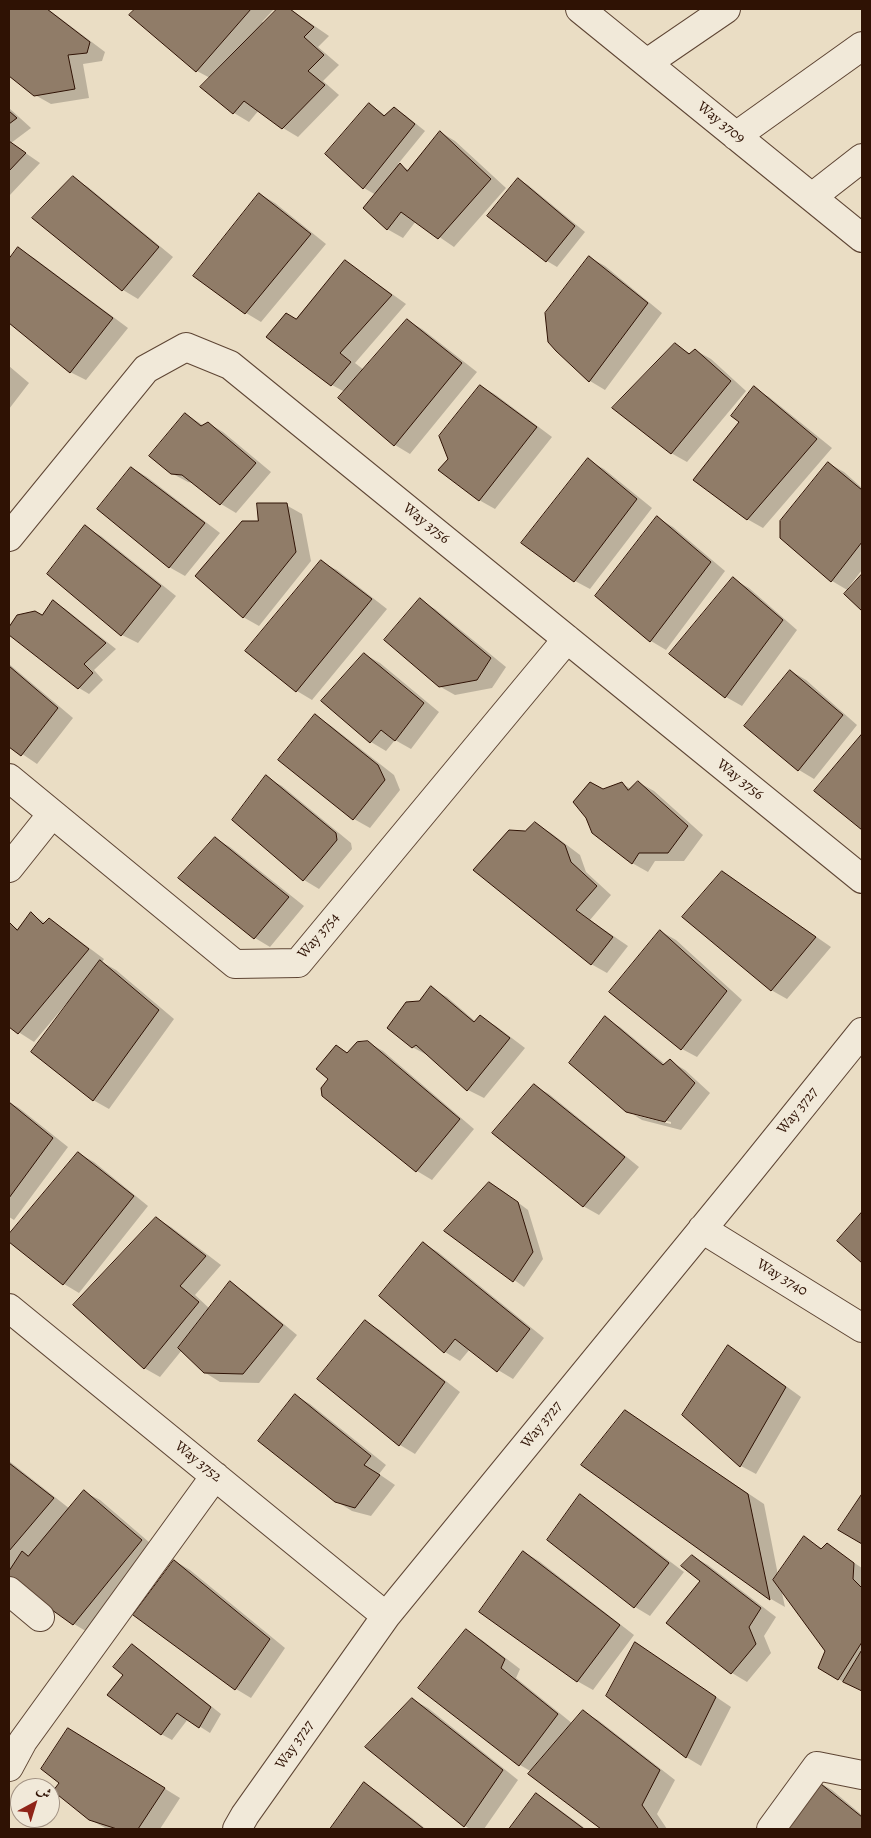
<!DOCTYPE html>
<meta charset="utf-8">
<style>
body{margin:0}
#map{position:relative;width:871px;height:1838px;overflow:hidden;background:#eaddc4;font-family:Alegreya,Amiri,serif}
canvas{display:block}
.frame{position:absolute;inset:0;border:10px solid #2f1204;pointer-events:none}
.north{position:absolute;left:10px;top:1778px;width:50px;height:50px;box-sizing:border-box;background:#f1e9d9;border:1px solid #a39384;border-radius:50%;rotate:39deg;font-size:14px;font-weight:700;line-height:20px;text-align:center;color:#2f1204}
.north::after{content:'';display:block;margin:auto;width:18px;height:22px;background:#8f2418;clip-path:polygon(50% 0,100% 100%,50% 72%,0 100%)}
</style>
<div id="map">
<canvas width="871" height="1838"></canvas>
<div class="frame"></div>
<div class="north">ش</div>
</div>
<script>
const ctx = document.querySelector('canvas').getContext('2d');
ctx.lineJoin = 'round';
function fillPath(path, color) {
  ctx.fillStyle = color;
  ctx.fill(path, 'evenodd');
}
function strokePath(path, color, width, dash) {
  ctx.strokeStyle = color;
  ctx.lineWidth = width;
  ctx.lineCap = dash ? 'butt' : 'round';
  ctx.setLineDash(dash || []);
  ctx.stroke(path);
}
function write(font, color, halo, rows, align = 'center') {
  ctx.font = font + ' Alegreya,serif';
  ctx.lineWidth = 4;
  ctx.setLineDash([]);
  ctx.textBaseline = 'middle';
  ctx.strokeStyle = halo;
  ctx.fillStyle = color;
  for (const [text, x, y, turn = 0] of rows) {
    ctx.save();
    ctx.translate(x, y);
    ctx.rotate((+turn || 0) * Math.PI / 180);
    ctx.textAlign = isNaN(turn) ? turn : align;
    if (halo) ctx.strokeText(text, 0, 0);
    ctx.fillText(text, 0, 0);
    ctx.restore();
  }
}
fillPath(new Path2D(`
 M21 9H48L105 52 102 61 83 64 89 98 51 104 35 95 9 75V11Z
 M137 9H274L262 22 264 23 278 9H290L329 36 318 47 339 65 323 81 339 95 298 137 283 128 259 110 249 122 234 113 210 78 197 71 131 15Z
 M370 104 386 116 395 109 405 115 425 131 398 164 409 170 440 132 455 141 506 188 454 247 416 221 403 238 387 229 376 195 364 188Z
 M9 108 31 128 11 143 40 163 9 196Z
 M73 178 88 187 173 257 138 299 123 290Z
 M518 179 528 185 585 232 557 267 547 261 489 216Z
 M260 194 275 203 326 244 261 322 246 313 195 276Z
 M18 249 34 258 128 328 86 380 70 372 9 322V261Z
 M589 257 605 266 662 313 605 390 590 381Z
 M345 262 360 271 406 304 355 363 364 370 407 320 422 329 477 372 410 454 395 445 340 398 345 392 332 385 268 337 297 321Z
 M675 345 691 354 695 350 711 359 746 391 687 462 671 453Z
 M9 366 29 383 9 409Z
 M481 386 496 395 552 437 495 509 479 500 450 459Z
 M754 388 769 397 832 448 763 528 747 519 741 422Z
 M186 414 204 426 208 423 223 432 271 472 236 513 221 504 194 483 188 482 171 473Z
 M588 460 604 469 652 508 590 589 575 581Z
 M828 463 844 472 862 488V570L848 588 850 589 862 576V609L845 594 849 591 832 581Z
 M132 468 147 477 220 533 185 576 169 567Z
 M286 505 302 514 311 561 259 626 243 617 260 522Z
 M658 518 673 527 725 571 666 650 651 641 597 596Z
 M85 527 101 536 176 596 138 643 122 635Z
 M321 562 337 570 387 609 312 700 297 691 247 651Z
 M733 579 749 588 797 630 742 706 726 697 671 653Z
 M420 600 435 609 506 667 492 688 455 695 439 686Z
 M53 602 64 608 116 649 94 670 103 680 89 694 79 688 9 633V629L18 616 43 617Z
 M364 654 380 663 439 712 411 749 395 740 386 751 371 742 322 701Z
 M9 664 73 718 37 764 9 745Z
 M791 671 806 680 857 725 814 779 799 770 745 726Z
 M315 716 330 725 394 775 400 790 370 828 354 819 279 760Z
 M862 736V828L816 791Z
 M266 777 282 786 351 843 352 849 319 889 304 880Z
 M638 782 654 791 703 835 684 861H655L648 872 632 863 603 790 621 783 631 789Z
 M536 824 551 833 580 855 586 872 611 895 590 920 628 946 607 973 591 964 525 832Z
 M215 838 230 847 304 906 270 947 255 938 180 878Z
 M722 873 737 882 831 947 787 999 771 990Z
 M31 914 46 923 49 920 64 929 104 959 102 962 116 970 174 1019 109 1109 93 1100 68 1005 66 1004 34 1042 9 1026V923L19 930Z
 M660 931 676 940 742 1000 697 1057 682 1049Z
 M431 988 447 997 476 1022 480 1017 496 1026 525 1048 484 1098 468 1090 429 1056 412 1047 420 1002Z
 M605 1018 620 1027 666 1065 670 1061 685 1070 710 1093 681 1130 642 1120 634 1115 671 1124V1122L629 1112 631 1114 626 1111Z
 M367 1042 383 1051 474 1129 432 1180 417 1171 323 1096 329 1079 337 1046 348 1053Z
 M534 1086 549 1094 639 1167 599 1215 583 1206Z
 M9 1102 19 1108 68 1147 14 1220 9 1217Z
 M78 1153 94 1162 148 1206 79 1293 64 1284 9 1241V1236Z
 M500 1189 528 1210 543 1259 524 1287 446 1231Z
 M156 1218 171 1227 221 1265 195 1295 210 1309 230 1283 245 1292 297 1335 259 1383 220 1382 204 1372 182 1350 160 1377 144 1368Z
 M423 1243 438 1252 544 1338 513 1379 498 1370 470 1349 460 1361 445 1352Z
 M365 1322 380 1330 460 1392 415 1454 400 1445 318 1379Z
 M728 1347 743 1355 801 1397 756 1474 741 1466 684 1414Z
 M295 1395 310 1404 386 1465 379 1474 395 1485 371 1516 352 1511 336 1501Z
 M625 1411 764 1504 778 1575 804 1538 823 1549 827 1545 862 1568V1691L838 1679 827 1651 781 1588 785 1607 771 1599 583 1464Z
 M9 1461 70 1509 84 1492 100 1500 157 1549 89 1633 74 1624 42 1601 9 1586V1573L10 1571 9 1570Z
 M580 1496 595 1505 684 1572 650 1616 635 1607 549 1540Z
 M524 1552 539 1561 634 1635 593 1690 577 1681Z
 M692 1556 708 1565 776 1617 764 1636 771 1653 747 1682 732 1673 668 1622 702 1581Z
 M175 1561 190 1570 285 1648 251 1698 236 1689 135 1615Z
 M467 1631 482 1640 520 1669 516 1678 573 1724 583 1712 598 1720 675 1780 657 1814 667 1829H603L530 1774 532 1772 520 1765 420 1688Z
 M636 1643 731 1707 701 1766 686 1757Z
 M132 1646 143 1652 221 1714 210 1733 188 1719 172 1740 161 1734 124 1674Z
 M412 1699 428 1708 518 1780 484 1829H470L465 1826 366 1747Z
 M84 1739 180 1798 160 1829H107L89 1819 61 1783Z
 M817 1781 832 1790 862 1815V1829H778Z
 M365 1784 380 1793 426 1829H331Z
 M536 1795 552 1804 586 1829H510Z`), '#0003');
const building = new Path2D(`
 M19 9H47L90 42 87 53 68 55 75 89 34 96 9 76V10Z
 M135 9H251L196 72 129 15Z
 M277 9H290L314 27 304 37 324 55 308 71 325 85 282 129 244 101 233 114 200 87Z
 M369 103 384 116 394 107 415 124 363 189 325 154Z
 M9 111 17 118 9 124Z
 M440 131 491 179 438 239 401 212 387 230 363 208 400 163 407 171Z
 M9 141 26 153 9 171Z
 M73 176 159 247 122 291 32 218Z
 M518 178 575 226 546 262 487 216Z
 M259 193 311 234 245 314 193 276Z
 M18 247 113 318 70 373 9 323V259Z
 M589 256 648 303 589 382 556 351 548 342 545 313Z
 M345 260 392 295 340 353 351 362 331 386 266 337 286 313 296 319Z
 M407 319 462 363 394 446 338 398Z
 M675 343 689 354 695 349 731 381 671 454 612 408Z
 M480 385 537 427 479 501 438 470 448 459 439 436Z
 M754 386 817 439 747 520 693 480 739 422 731 416Z
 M185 413 201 426 208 422 256 463 220 505 182 475 171 474 149 456Z
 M588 458 637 499 574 582 521 543Z
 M828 462 862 490V542L831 582 780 538V521Z
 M131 467 205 523 169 568 97 509Z
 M257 503H287L296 552 243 618 195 576 242 521H258Z
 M657 516 711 562 650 642 595 596Z
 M85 525 161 586 121 636 47 574Z
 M321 560 372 599 296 692 245 651Z
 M862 574V611L844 594Z
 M733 577 783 620 725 698 669 654Z
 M420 598 491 658 477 680 439 687 384 640Z
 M53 600 106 643 84 664 93 673 78 689 9 635V627L17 615 35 611 42 615Z
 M364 653 424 703 395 741 381 730 370 743 321 701Z
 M9 666 58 708 21 756 9 747Z
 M790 670 843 715 798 771 744 726Z
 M315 714 378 765 385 780 353 820 278 760Z
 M862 734V830L814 791Z
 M266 775 336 833 337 840 303 881 232 820Z
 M638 781 688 826 668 853H639L632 864 592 833 586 818 573 802 590 782 603 789 622 782 628 790Z
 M535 822 565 845 571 862 597 886 576 910 613 937 591 965 473 870 509 830 525 831Z
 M215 837 289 897 254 939 178 878Z
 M722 871 816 937 771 991 682 917Z
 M31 912 43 924 49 918 89 949 18 1034 9 1027V922L17 930Z
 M660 930 727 991 681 1050 609 992Z
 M100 960 159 1010 93 1101 31 1052Z
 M431 986 474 1022 480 1015 510 1038 467 1091 416 1045 412 1048 387 1028 406 1002 419 1001Z
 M605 1016 663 1065 670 1059 695 1083 665 1122 626 1112 569 1063Z
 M368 1041 460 1119 416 1172 322 1096 321 1088 328 1079 316 1069 336 1045 347 1053 357 1042Z
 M534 1084 625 1157 583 1207 492 1133Z
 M9 1102 53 1138 9 1198Z
 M78 1152 134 1196 63 1285 9 1242V1234Z
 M489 1182 518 1202 533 1252 513 1282 444 1231Z
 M862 1212V1263L837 1241Z
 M156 1217 206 1256 180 1286 199 1302 144 1369 73 1305Z
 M423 1242 530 1329 497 1372 455 1339 444 1353 379 1296Z
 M230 1281 283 1325 243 1374 204 1373 178 1348Z
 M365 1320 445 1382 399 1446 317 1379Z
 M728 1345 786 1387 740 1467 682 1415Z
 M295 1394 371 1456 364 1465 380 1475 355 1508 335 1502 258 1441Z
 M625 1410 748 1494 770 1600 581 1465Z
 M9 1463 54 1498 9 1551Z
 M84 1490 142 1540 73 1625 27 1592 9 1588V1571L22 1551 28 1556Z
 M580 1494 669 1563 634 1608 547 1540Z
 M862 1494V1544L838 1530Z
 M804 1536 821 1549 827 1543 854 1563 853 1579 862 1588V1642L838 1680 818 1668 825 1651 773 1580Z
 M523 1551 620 1625 577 1682 479 1612Z
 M692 1555 761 1608 749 1627 756 1644 731 1674 666 1623 700 1581 681 1566Z
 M174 1560 270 1639 235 1690 133 1615Z
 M466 1629 505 1659 501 1668 558 1714 519 1766 418 1688Z
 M635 1642 716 1697 686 1758 606 1696Z
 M132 1644 211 1707 199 1728 177 1713 161 1735 107 1695 123 1675 113 1667Z
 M862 1650V1691L843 1682Z
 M412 1698 503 1770 464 1827 365 1747Z
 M583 1710 660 1770 642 1805 658 1828 657 1829H601L528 1774Z
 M68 1728 165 1788 138 1829H117L89 1820 53 1791 59 1783 41 1769Z
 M816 1780 862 1817V1829H777Z
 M364 1782 424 1829H330Z
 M536 1793 584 1829H509Z`);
fillPath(building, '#907c68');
strokePath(building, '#2f1204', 1);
const minor = new Path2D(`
 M580 9 862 238
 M647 63 726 9
 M736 136 862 46
 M812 197 862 158
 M9 537 146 369 186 347 230 365 862 879
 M9 778 235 964 298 963 567 639
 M9 868 52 814
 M702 1229 862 1328
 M9 1308 386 1616
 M9 1591 40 1617
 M9 1767 23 1741 215 1476
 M237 1829 245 1815 386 1616 750 1171 862 1032
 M771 1829 817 1766 862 1775`);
strokePath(minor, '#5e4534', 30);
strokePath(minor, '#f1e9d9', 28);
write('15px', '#2f1204', '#f1e9d9', [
 ["Way 3709",721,123,39],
 ["Way 3756",426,524,39],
 ["Way 3756",740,780,39],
 ["Way 3754",319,936,-49],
 ["Way 3727",798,1111,-51],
 ["Way 3740",782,1278,32],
 ["Way 3727",542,1425,-51],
 ["Way 3752",198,1462,39],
 ["Way 3727",295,1745,-55]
]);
</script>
